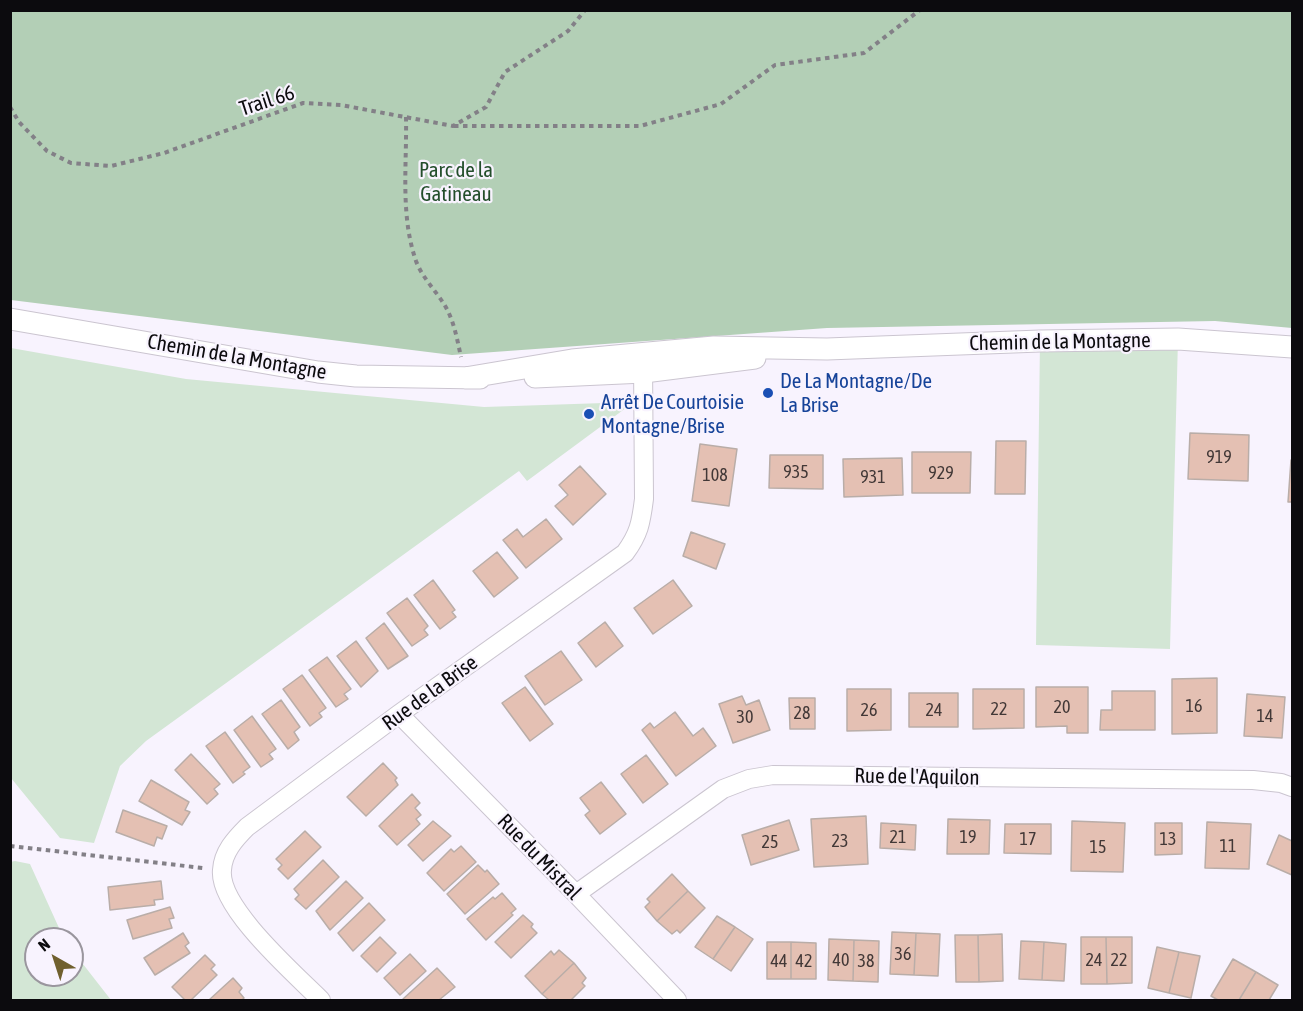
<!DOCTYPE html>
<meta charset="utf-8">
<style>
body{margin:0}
#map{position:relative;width:1303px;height:1011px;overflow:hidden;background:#f8f3fe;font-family:"Asap Condensed",sans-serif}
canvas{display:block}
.frame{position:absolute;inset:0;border:12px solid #0c0b0e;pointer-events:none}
.north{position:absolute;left:24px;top:927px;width:60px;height:60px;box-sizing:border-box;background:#f8f3fe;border:2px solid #9a969e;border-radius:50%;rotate:321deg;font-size:16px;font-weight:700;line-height:24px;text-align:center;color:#0c0b0e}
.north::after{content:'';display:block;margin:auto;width:21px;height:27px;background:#70602e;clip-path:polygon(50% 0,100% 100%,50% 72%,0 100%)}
</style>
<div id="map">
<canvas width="1303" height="1011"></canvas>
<div class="frame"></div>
<div class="north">N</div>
</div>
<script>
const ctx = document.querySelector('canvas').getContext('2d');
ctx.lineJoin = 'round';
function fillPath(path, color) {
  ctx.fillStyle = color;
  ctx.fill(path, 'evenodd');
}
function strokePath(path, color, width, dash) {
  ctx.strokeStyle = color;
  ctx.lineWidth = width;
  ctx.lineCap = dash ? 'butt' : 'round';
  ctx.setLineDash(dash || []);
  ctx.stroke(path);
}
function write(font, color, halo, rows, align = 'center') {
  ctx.font = font + ' "Asap Condensed",sans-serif';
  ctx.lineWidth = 4.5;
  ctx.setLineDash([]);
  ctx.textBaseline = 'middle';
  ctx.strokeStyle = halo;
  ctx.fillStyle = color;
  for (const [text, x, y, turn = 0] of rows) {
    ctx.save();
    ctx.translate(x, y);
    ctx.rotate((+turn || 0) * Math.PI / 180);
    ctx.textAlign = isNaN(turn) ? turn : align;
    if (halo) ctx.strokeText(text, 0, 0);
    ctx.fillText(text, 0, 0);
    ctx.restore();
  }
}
fillPath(new Path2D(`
 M1178 339 1170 649 1036 645 1040 341Z
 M11 348 186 379 484 407 634 402 527 481 519 471 146 741 120 766 94 843 60 838 11 778Z
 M15 861 30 864 64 939H36V975H72V950L111 1000H11L10 862Z`), '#d3e6d5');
fillPath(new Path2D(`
 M11 10 1292 11V328L1215 321 827 328 452 355 11 300Z`), '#b3cfb6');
const building = new Path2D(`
 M1190 433 1249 435 1248 481 1188 479Z
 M996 441H1026L1025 494H995Z
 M700 444 737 449 729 506 692 501Z
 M912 452H971L970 493H912Z
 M770 455H823V489L769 488Z
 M902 458 903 495 844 497 843 459Z
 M1291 460H1292V502H1288Z
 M580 466 606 494 573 525 555 506 568 495 559 485Z
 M546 519 562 539 526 568 503 540 517 529 523 537Z
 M691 532 725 544 716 569 683 556Z
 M497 552 518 578 494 597 473 571Z
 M433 580 455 610 452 612 456 617 440 629 414 595Z
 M673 580 692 606 653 634 634 608Z
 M407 598 428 626 424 630 428 635 412 646 387 613Z
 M605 622 623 646 596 667 578 643Z
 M384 623 408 656 388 669 366 638Z
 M356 641 378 671 361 687 337 656Z
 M561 651 582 680 545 705 525 676Z
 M327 657 351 689 344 694 348 699 336 707 309 670Z
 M302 675 326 708 319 713 322 717 310 726 283 689Z
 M1217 678V733L1172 734V679Z
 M525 687 553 724 530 741 502 703Z
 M1036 687H1088V733H1067V726L1036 727Z
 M847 689H891V730L847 731Z
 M973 689H1024V728L973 729Z
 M1112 691H1155V730H1100L1101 710H1112Z
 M909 693H958V727H909Z
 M1247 694 1285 697 1282 738 1244 736Z
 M742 696 746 705 759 700 770 730 733 743 719 704Z
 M789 698H815V729H790Z
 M281 700 300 727 294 732 299 740 288 749 262 714Z
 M675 712 693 736 703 728 716 746 676 776 642 730 650 723 654 728Z
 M252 716 276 749 269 754 273 759 261 767 234 730Z
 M225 732 250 767 243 772 245 774 233 783 206 746Z
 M191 754 220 784 214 789 218 794 207 804 175 770Z
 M646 755 668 784 643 803 621 774Z
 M383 763 397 778 395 780 398 785 366 816 347 797Z
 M151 780 189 802 185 810 190 812 182 825 139 801Z
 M601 782 626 814 600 834 585 815 590 811 580 798Z
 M412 794 420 803 415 808 421 815 416 819 420 824 397 845 379 826Z
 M123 810 167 826 162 839 157 837 154 846 116 832Z
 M866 816 868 864 814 867 811 819Z
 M948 819 990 820 989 854H947Z
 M789 820 799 850 751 865 742 835Z
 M433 821 451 836 423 861 408 845Z
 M1072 821 1125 823 1123 872 1071 871Z
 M1207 822 1251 824 1249 869 1205 868Z
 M881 823 916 825 915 850 880 848Z
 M1155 823H1182V854L1155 855Z
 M1005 824H1051V854L1004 853Z
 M305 831 321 847 288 879 278 869 282 865 276 859Z
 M1279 835 1292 841V875L1267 864Z
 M461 846 476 862 444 891 427 873 451 849 454 852Z
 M323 860 339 877 306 909 295 899 299 895 294 889Z
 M478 865 485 872 487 870 499 884 465 914 447 894Z
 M672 874 688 891 657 921 645 907 650 902 647 899Z
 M161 881 163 899 154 900 155 905 110 910 108 887Z
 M346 881 363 898 330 930 316 911Z
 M688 891 705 908 680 933 677 930 672 934 657 921Z
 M502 893 516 909 511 913 513 915 486 940 467 919 493 897 495 899Z
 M369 903 385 920 353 951 338 933Z
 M170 907 174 918 169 919 172 928 133 939 127 920Z
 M523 915 533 924 531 927 537 933 511 958 495 942Z
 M717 916 735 927 713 959 695 947Z
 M735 927 753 939 731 971 713 959Z
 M892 932 916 933 914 975 890 974Z
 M183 933 189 943 185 946 190 953 155 975 144 958Z
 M916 933 940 934 938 976 914 975Z
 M1002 934 1003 981 979 982 978 935Z
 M955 935H978L979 982H956Z
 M380 937 396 953 377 972 361 956Z
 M1081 937H1106L1107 984H1081Z
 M1106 937H1132V983L1107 984Z
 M829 939 854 940 853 981 828 980Z
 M854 940 879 941 878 982 853 981Z
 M1021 941 1044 942 1042 980 1019 979Z
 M767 942H791V979H767Z
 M791 942 816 943V979H791Z
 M1044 942 1066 944 1064 981 1042 980Z
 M1157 947 1179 952 1169 993 1148 988Z
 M559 950 574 963 542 994 525 976 551 951 554 955Z
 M1179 952 1200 956 1191 998 1169 993Z
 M410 954 426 971 400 995 384 978Z
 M205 955 215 965 211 969 217 975 191 1000H185L172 987Z
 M1233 959 1256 972 1239 1000H1218L1211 996Z
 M574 963 586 978 582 983 585 986 571 1000H549L542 994Z
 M437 968 455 987 439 1000H404L403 999Z
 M1256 972 1278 985 1269 1000H1239Z
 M233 978 242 988 239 992 244 998 242 1000H209Z`);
fillPath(building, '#e4c0b3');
strokePath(building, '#b9ada8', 1.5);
const minor = new Path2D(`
 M399 714 576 894 677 1000
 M576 894 723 789 749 779 773 775 1253 780 1281 783 1292 787
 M321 1000C295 974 218 907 222 870 223 852 235 839 247 827L399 714 625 553C639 534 641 523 644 499L643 360`);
const tertiary = new Path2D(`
 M10 319 318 372 356 376 480 378
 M535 377 644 372 755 358
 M465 378 572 360 714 347 827 349 1040 341 1178 339 1292 347`);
strokePath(minor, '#cbc5d0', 20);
strokePath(tertiary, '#cbc5d0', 23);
strokePath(new Path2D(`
 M10 107 19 122 47 151 71 163 111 166 164 153 303 103 341 105 453 126 486 107 505 72 568 31 585 10
 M406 117C407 165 400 215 416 261 422 277 435 290 444 304 454 320 457 339 461 357
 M454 126H640L721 104 775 65 864 53 920 10
 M10 846 203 868`), '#838087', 4, [4.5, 4.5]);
strokePath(minor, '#fff', 18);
strokePath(tertiary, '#fff', 21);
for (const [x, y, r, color] of [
 [768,393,6,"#1a4fb4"],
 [589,414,6,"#1a4fb4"]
]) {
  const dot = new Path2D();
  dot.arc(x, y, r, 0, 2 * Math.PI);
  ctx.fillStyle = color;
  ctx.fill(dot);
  strokePath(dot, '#f8f3fe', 2);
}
write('18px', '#423837', null, [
 ["919",1219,457],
 ["935",796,472],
 ["929",941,473],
 ["108",715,475],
 ["931",873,477],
 ["16",1194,706],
 ["20",1062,707],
 ["22",999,709],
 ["26",869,710],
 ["24",934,710],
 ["28",802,713],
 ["14",1265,716],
 ["30",745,717],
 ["21",898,837],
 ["19",968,837],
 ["17",1028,839],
 ["13",1168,839],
 ["23",840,841],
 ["25",770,842],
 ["11",1228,846],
 ["15",1098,847],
 ["36",903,954],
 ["40",841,960],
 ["24",1094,960],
 ["22",1119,960],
 ["44",779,961],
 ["42",804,961],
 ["38",866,961]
]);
write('21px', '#0c0b0e', '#f8f3fe', [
 ["Trail 66",267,101,-18],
 ["Chemin de la Montagne",1060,342,-1],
 ["Chemin de la Montagne",237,357,10],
 ["Rue de la Brise",430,693,-36],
 ["Rue de l'Aquilon",917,777,1],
 ["Rue du Mistral",539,857,46]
]);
write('21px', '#234e2b', '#f8f3fe', [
 ["Parc de la",456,170],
 ["Gatineau",456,194]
]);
write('21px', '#164399', '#f8f3fe', [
 ["De La Montagne/De",780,381],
 ["La Brise",780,405],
 ["Arrêt De Courtoisie",601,402],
 ["Montagne/Brise",601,426]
], 'left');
</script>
